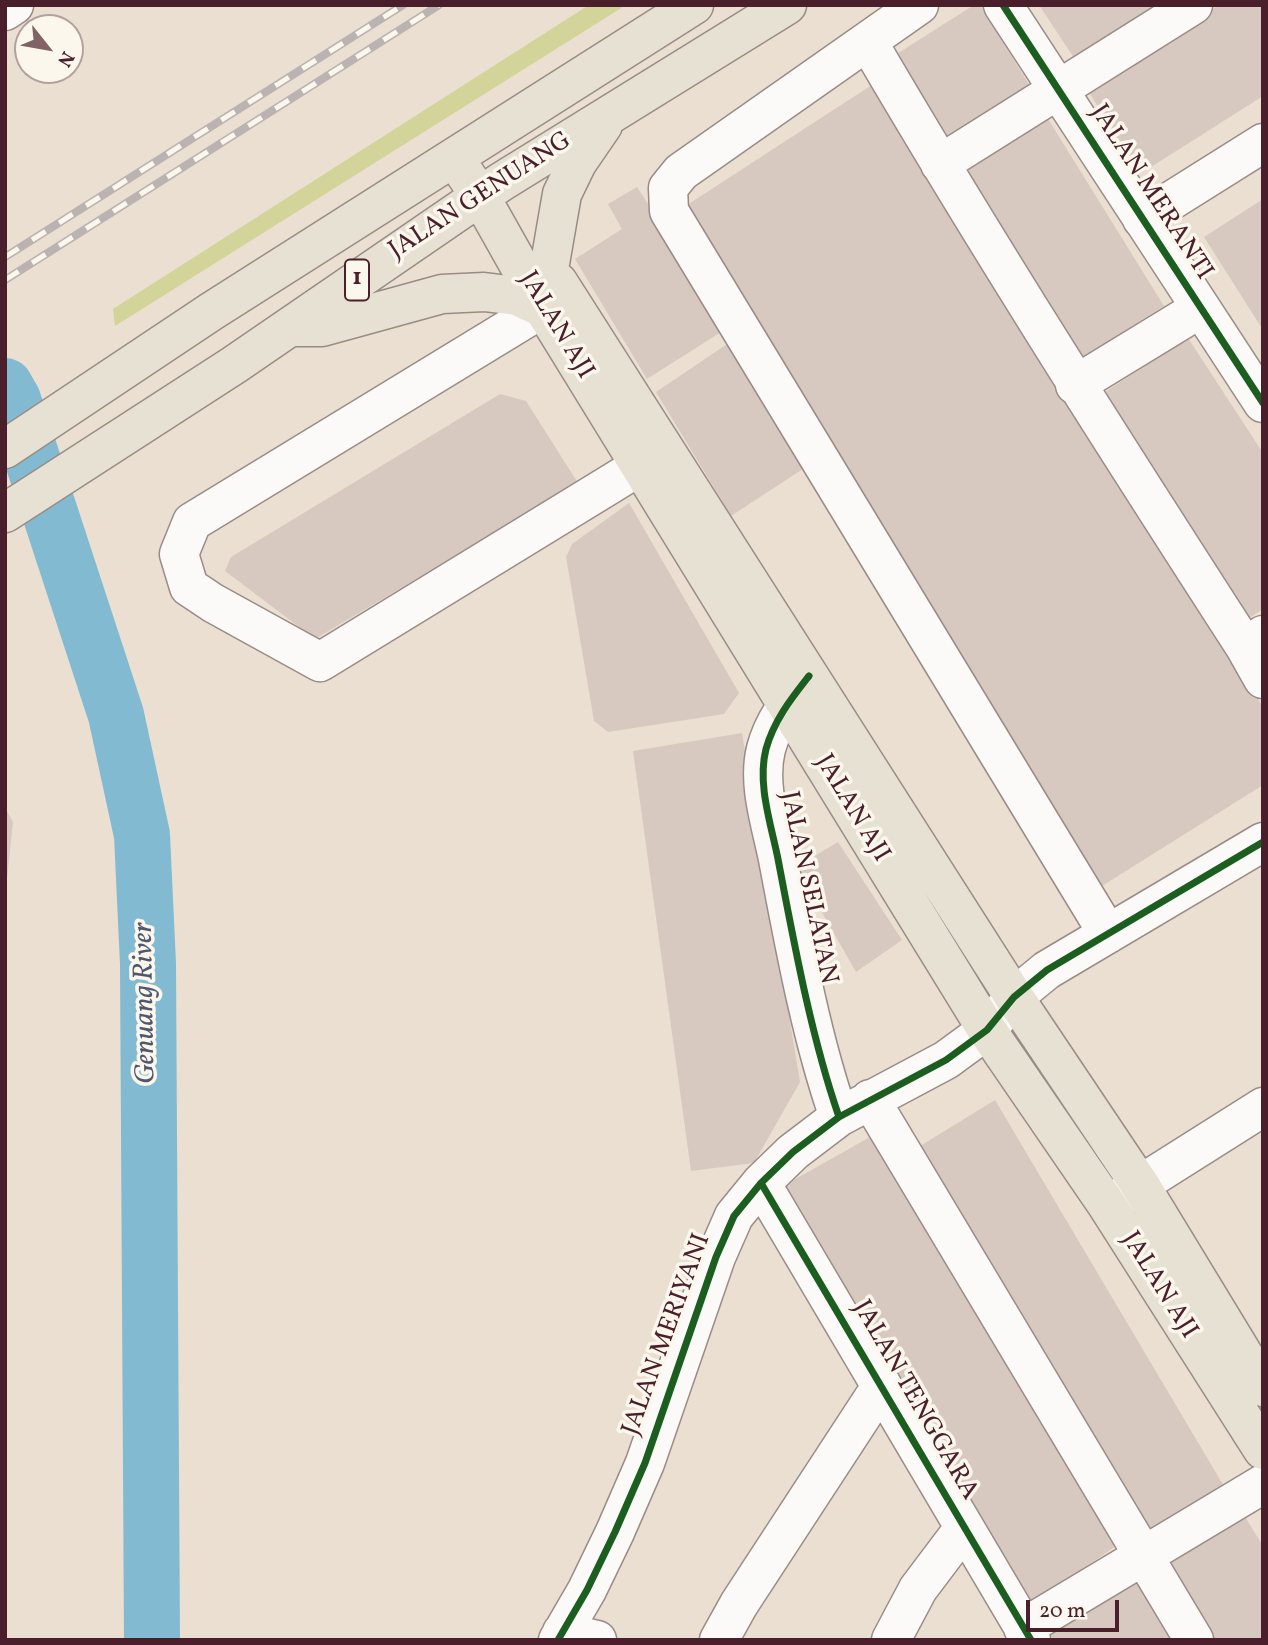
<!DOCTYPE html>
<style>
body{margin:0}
#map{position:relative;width:1268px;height:1645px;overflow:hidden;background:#eadfd0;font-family:Vollkorn,serif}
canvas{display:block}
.frame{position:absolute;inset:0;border:7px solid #4a1f2b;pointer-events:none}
.north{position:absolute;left:14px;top:14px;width:70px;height:70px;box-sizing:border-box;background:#fbf7ec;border:2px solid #b4a19f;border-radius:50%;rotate:121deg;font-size:19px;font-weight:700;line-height:28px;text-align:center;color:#4a1f2b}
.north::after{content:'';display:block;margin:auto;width:24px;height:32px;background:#826265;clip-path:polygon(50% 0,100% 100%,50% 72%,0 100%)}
.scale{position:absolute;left:1026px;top:1600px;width:93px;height:32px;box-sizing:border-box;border:4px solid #4a1f2b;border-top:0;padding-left:9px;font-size:21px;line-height:24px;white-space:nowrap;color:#4a1f2b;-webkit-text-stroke:5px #fbf7ec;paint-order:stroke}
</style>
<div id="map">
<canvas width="1268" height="1645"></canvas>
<div class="frame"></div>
<div class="north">N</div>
<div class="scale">20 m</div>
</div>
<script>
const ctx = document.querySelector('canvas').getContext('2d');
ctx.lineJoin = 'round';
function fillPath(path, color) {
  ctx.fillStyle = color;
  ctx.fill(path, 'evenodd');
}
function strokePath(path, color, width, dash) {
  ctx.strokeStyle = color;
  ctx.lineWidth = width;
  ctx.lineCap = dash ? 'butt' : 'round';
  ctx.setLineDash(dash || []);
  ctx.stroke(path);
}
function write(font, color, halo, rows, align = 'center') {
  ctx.font = font + ' Vollkorn,serif';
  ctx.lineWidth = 7;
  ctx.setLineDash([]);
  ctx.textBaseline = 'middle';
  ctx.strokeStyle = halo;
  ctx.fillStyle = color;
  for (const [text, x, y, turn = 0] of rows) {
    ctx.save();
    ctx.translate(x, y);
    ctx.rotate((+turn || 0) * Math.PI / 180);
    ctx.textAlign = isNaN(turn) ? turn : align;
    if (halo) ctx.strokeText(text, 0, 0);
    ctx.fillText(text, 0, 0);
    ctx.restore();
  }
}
fillPath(new Path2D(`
 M589 5H626L115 326 113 309Z`), '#d2d49a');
strokePath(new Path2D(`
 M5 386 13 400 116 715 142 835 148 964 152 1640`), '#82bbd1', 56);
fillPath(new Path2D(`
 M974 5H980L1033 91 947 145 892 57Z
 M1039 5H1161L1076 61Z
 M1219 5H1263V96L1140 174 1087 89Z
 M881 79 1263 707V785L1102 886 684 207Z
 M1045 114 1164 306 1078 360 959 168Z
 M637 187 729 327 647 379 575 259 622 229 608 204Z
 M1263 199V330L1204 237Z
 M1188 338 1263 453V609L1246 620 1102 394Z
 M733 340 809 465 731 516 656 392Z
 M500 394 526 401 578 483 315 639 225 571 231 557Z
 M629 503 739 693 724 714 608 732 594 721 566 557 572 544Z
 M742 733 800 1082 754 1163 691 1171 633 751Z
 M5 808 13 822 7 879 5 878Z
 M838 842 902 940 856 972 796 867Z
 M995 1100 1225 1488 1142 1538 912 1151Z
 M879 1132 1116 1546 1031 1604 783 1186Z
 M1239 1507 1263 1546V1640H1198L1148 1559Z
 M1134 1570 1176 1640H1054L1044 1624Z`), '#d8c9c0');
const minor = new Path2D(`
 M919 5 681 172 668 188 669 211 1108 934
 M1003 5 1263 403
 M5 11 14 5
 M868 42C988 247 1116 447 1245 647
 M940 164 1193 5
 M1142 219 1263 143
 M543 308 192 522 179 554 189 587 213 603 320 662 640 466
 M1075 385 1201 308
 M1263 635 1245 647 1263 679
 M806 681C789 702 773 722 766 749 757 784 771 824 778 859 794 943 811 1037 839 1117
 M870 1099 1194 1640
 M761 1183 1031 1640
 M1111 1203 1263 1107
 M1023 1628 1263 1484
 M562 1632 597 1640
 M558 1640 587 1590 615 1532 645 1463 716 1257 734 1216 761 1183 793 1152 839 1117 946 1060 987 1030 1014 997 1047 970 1263 842
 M719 1640 739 1604 882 1385
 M891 1640 918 1589 964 1528`);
const major = new Path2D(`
 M455 159 480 196 543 308 987 1030 1107 1205 1263 1450
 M558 282 1014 997 1140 1185 1263 1387`);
const highway = new Path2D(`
 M549 269 562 194 577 163 603 125
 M294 327H322L442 294 484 292 517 296 543 308
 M5 449 212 311 694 5
 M5 513 234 365 501 182 787 5`);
strokePath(minor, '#998c87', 41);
strokePath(major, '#998c87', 41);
strokePath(highway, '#998c87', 41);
strokePath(minor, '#fcfaf8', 38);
strokePath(major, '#e6e1d3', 38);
strokePath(highway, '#e6e1d3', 38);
const rail = new Path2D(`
 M5 257 403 5
 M5 280 439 5`);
strokePath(rail, '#bab3b2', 8);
strokePath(rail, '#fbf7ec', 5, [16]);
strokePath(new Path2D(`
 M1003 5 1263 403
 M809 676C791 699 774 720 766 749 757 784 771 824 778 859 794 943 811 1036 839 1117
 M761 1183 1031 1640
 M558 1640 587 1590 615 1532 645 1463 716 1257 734 1216 761 1183 793 1152 839 1117 946 1060 987 1030 1014 997 1047 970 1263 842`), '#1b5e20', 7);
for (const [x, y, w] of [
 [357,280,24]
]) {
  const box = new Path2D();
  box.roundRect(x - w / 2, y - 20.5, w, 41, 5);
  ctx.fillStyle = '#fbf7ec';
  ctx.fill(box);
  strokePath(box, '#4a1f2b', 2);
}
write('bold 24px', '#4a1f2b', null, [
 ["1",357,280]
]);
write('26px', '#4a1f2b', '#fbf7ec', [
 ["JALAN MERANTI",1150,193,57],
 ["JALAN GENUANG",481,197,-33],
 ["JALAN AJI",555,326,59],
 ["JALAN AJI",851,809,59],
 ["JALAN SELATAN",807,888,78],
 ["JALAN AJI",1158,1286,58],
 ["JALAN MERIYANI",668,1335,-70],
 ["JALAN TENGGARA",914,1401,60]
]);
write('italic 28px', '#4e576e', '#fbf7ec', [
 ["Genuang River",147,1003,-91]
]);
</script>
